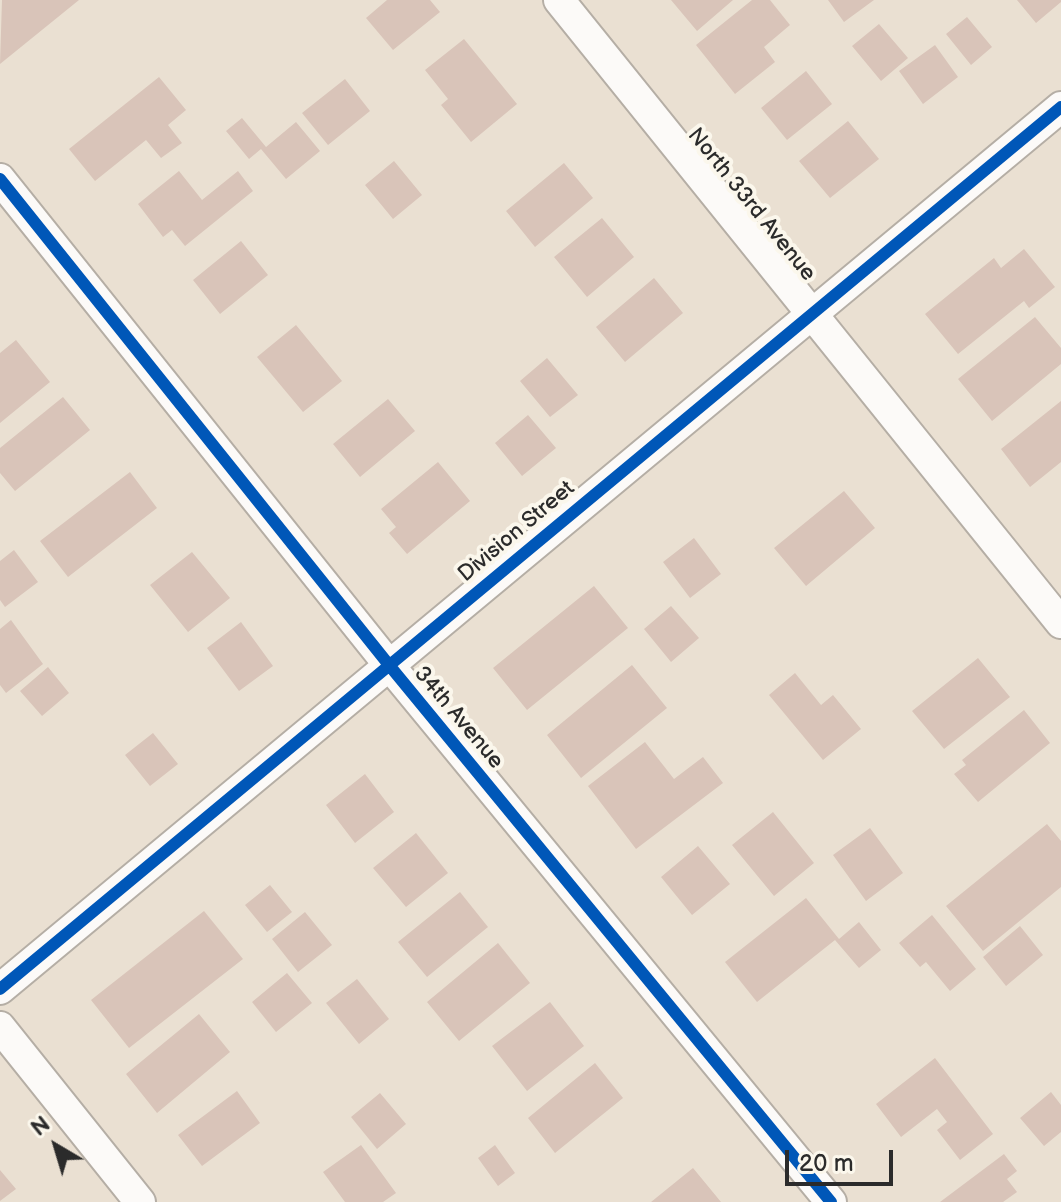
<!DOCTYPE html>
<style>
body{margin:0}
#map{position:relative;width:1061px;height:1202px;overflow:hidden;background:#eae0d2;font-family:"Balsamiq Sans",sans-serif}
canvas{display:block}
.north{position:absolute;left:16px;top:1106px;width:80px;height:80px;-webkit-text-stroke:6px #fbf7ec;paint-order:stroke;rotate:322deg;font-size:22px;font-weight:700;line-height:32px;text-align:center;color:#2b2b2b}
.north::after{content:'';display:block;margin:auto;width:28px;height:36px;background:#2b2b2b;clip-path:polygon(50% 0,100% 100%,50% 72%,0 100%)}
.scale{position:absolute;left:785px;top:1150px;width:108px;height:36px;box-sizing:border-box;border:4px solid #2b2b2b;border-top:0;padding-left:10px;font-size:24px;line-height:28px;white-space:nowrap;color:#2b2b2b;-webkit-text-stroke:6px #fbf7ec;paint-order:stroke}
</style>
<div id="map">
<canvas width="1061" height="1202"></canvas>
<div class="north">N</div>
<div class="scale">20 m</div>
</div>
<script>
const ctx = document.querySelector('canvas').getContext('2d');
ctx.lineJoin = 'round';
function fillPath(path, color) {
  ctx.fillStyle = color;
  ctx.fill(path, 'evenodd');
}
function strokePath(path, color, width, dash) {
  ctx.strokeStyle = color;
  ctx.lineWidth = width;
  ctx.lineCap = dash ? 'butt' : 'round';
  ctx.setLineDash(dash || []);
  ctx.stroke(path);
}
function write(font, color, halo, rows, align = 'center') {
  ctx.font = font + ' "Balsamiq Sans",sans-serif';
  ctx.lineWidth = 8;
  ctx.setLineDash([]);
  ctx.textBaseline = 'middle';
  ctx.strokeStyle = halo;
  ctx.fillStyle = color;
  for (const [text, x, y, turn = 0] of rows) {
    ctx.save();
    ctx.translate(x, y);
    ctx.rotate((+turn || 0) * Math.PI / 180);
    ctx.textAlign = isNaN(turn) ? turn : align;
    if (halo) ctx.strokeText(text, 0, 0);
    ctx.fillText(text, 0, 0);
    ctx.restore();
  }
}
fillPath(new Path2D(`
 M2 0H79L0 64Z
 M387 0H430L440 12 393 50 366 18Z
 M671 0H733L697 31Z
 M752 0H770L790 25 764 47 775 62 735 94 696 45Z
 M828 0H874L844 22Z
 M1017 0H1061V2L1036 23Z
 M967 17 992 47 971 65 946 34Z
 M879 24 908 58 881 81 852 46Z
 M464 39 517 104 471 142 441 105 448 99 425 70Z
 M935 45 958 77 923 104 899 71Z
 M806 71 832 104 787 140 761 108Z
 M159 77 186 110 168 125 182 143 161 158 146 140 95 181 69 149Z
 M345 79 370 111 328 145 302 113Z
 M242 118 266 147 296 122 320 151 286 179 261 149 249 159 226 131Z
 M848 121 879 159 830 198 799 161Z
 M394 161 422 195 393 219 365 185Z
 M564 163 593 198 535 247 506 211Z
 M179 171 202 200 238 171 253 191 185 246 172 230 163 237 138 204Z
 M602 218 634 257 587 297 554 257Z
 M241 241 268 275 220 314 193 280Z
 M1024 249 1055 287 1029 308 1024 301 958 354 925 314 994 258 1001 268Z
 M654 278 683 313 625 362 596 327Z
 M1035 317 1061 348V364L992 421 958 379Z
 M296 325 342 381 303 412 257 357Z
 M16 340 50 382 0 423V353Z
 M547 358 578 395 550 417 520 381Z
 M63 397 90 430 15 491 0 473V448Z
 M388 399 415 431 360 477 333 444Z
 M1061 401V462L1030 487 1001 449Z
 M528 415 556 448 522 476 495 443Z
 M438 462 470 501 407 554 389 533 396 527 381 509Z
 M130 472 157 508 68 577 40 541Z
 M844 491 875 528 806 586 774 548Z
 M694 538 721 574 690 598 663 562Z
 M14 550 38 582 5 607 0 600V561Z
 M192 552 230 598 188 632 150 585Z
 M594 586 628 628 527 710 493 668Z
 M671 606 699 638 671 662 644 629Z
 M11 620 43 664 6 693 0 685V629Z
 M241 622 273 666 239 691 207 648Z
 M978 658 1010 697 944 749 912 711Z
 M632 665 667 708 581 778 547 735Z
 M48 667 69 693 42 716 20 691Z
 M795 673 821 705 833 695 861 729 823 760 769 695Z
 M1024 710 1050 743 978 802 954 774 966 765 962 760Z
 M153 733 178 764 150 786 125 755Z
 M645 742 674 779 703 757 723 783 636 849 588 786Z
 M365 774 394 812 355 843 326 805Z
 M773 812 814 863 774 896 732 845Z
 M1047 824 1061 841V887L983 951 946 906Z
 M870 828 903 873 866 901 833 855Z
 M416 833 448 873 406 907 373 868Z
 M698 846 730 884 692 915 661 877Z
 M270 885 292 912 267 932 245 905Z
 M460 892 488 927 427 977 398 942Z
 M806 898 839 939 859 922 881 950 859 968 835 940 757 1002 725 962Z
 M204 911 243 959 129 1048 91 1000Z
 M305 912 332 945 298 972 272 939Z
 M932 915 976 969 950 991 926 962 920 967 899 943Z
 M1020 926 1043 955 1006 986 983 957Z
 M498 943 530 983 459 1041 427 1002Z
 M287 973 312 1003 276 1032 252 1002Z
 M357 979 389 1019 359 1044 326 1003Z
 M550 1002 584 1046 527 1091 492 1046Z
 M199 1014 230 1052 157 1113 126 1074Z
 M935 1058 993 1134 960 1160 937 1130 947 1122 937 1109 901 1137 876 1104Z
 M595 1063 623 1098 555 1153 528 1118Z
 M237 1091 260 1123 202 1166 178 1135Z
 M1051 1092 1061 1105V1132L1044 1146 1020 1118Z
 M380 1093 406 1124 377 1149 351 1117Z
 M361 1145 396 1193 383 1202H345L323 1172Z
 M495 1145 515 1173 498 1186 478 1158Z
 M1004 1154 1017 1171 1007 1179 1017 1192 1003 1202H940Z
 M693 1168 721 1202H651Z
 M0 1170 16 1189 0 1201Z`), '#d9c4b9');
const minor = new Path2D(`
 M559 0 1061 623
 M0 179 389 665 831 1202
 M0 989 1061 107
 M0 1027 140 1202`);
strokePath(minor, '#b5aea5', 34);
strokePath(minor, '#fcfaf8', 30);
strokePath(new Path2D(`
 M0 179 389 665 831 1202
 M0 989 1061 107`), '#0057b8', 12);
write('22px', '#2b2b2b', '#fbf7ec', [
 ["North 33rd Avenue",751,205,51],
 ["Division Street",517,532,-40],
 ["34th Avenue",458,718,50]
]);
</script>
